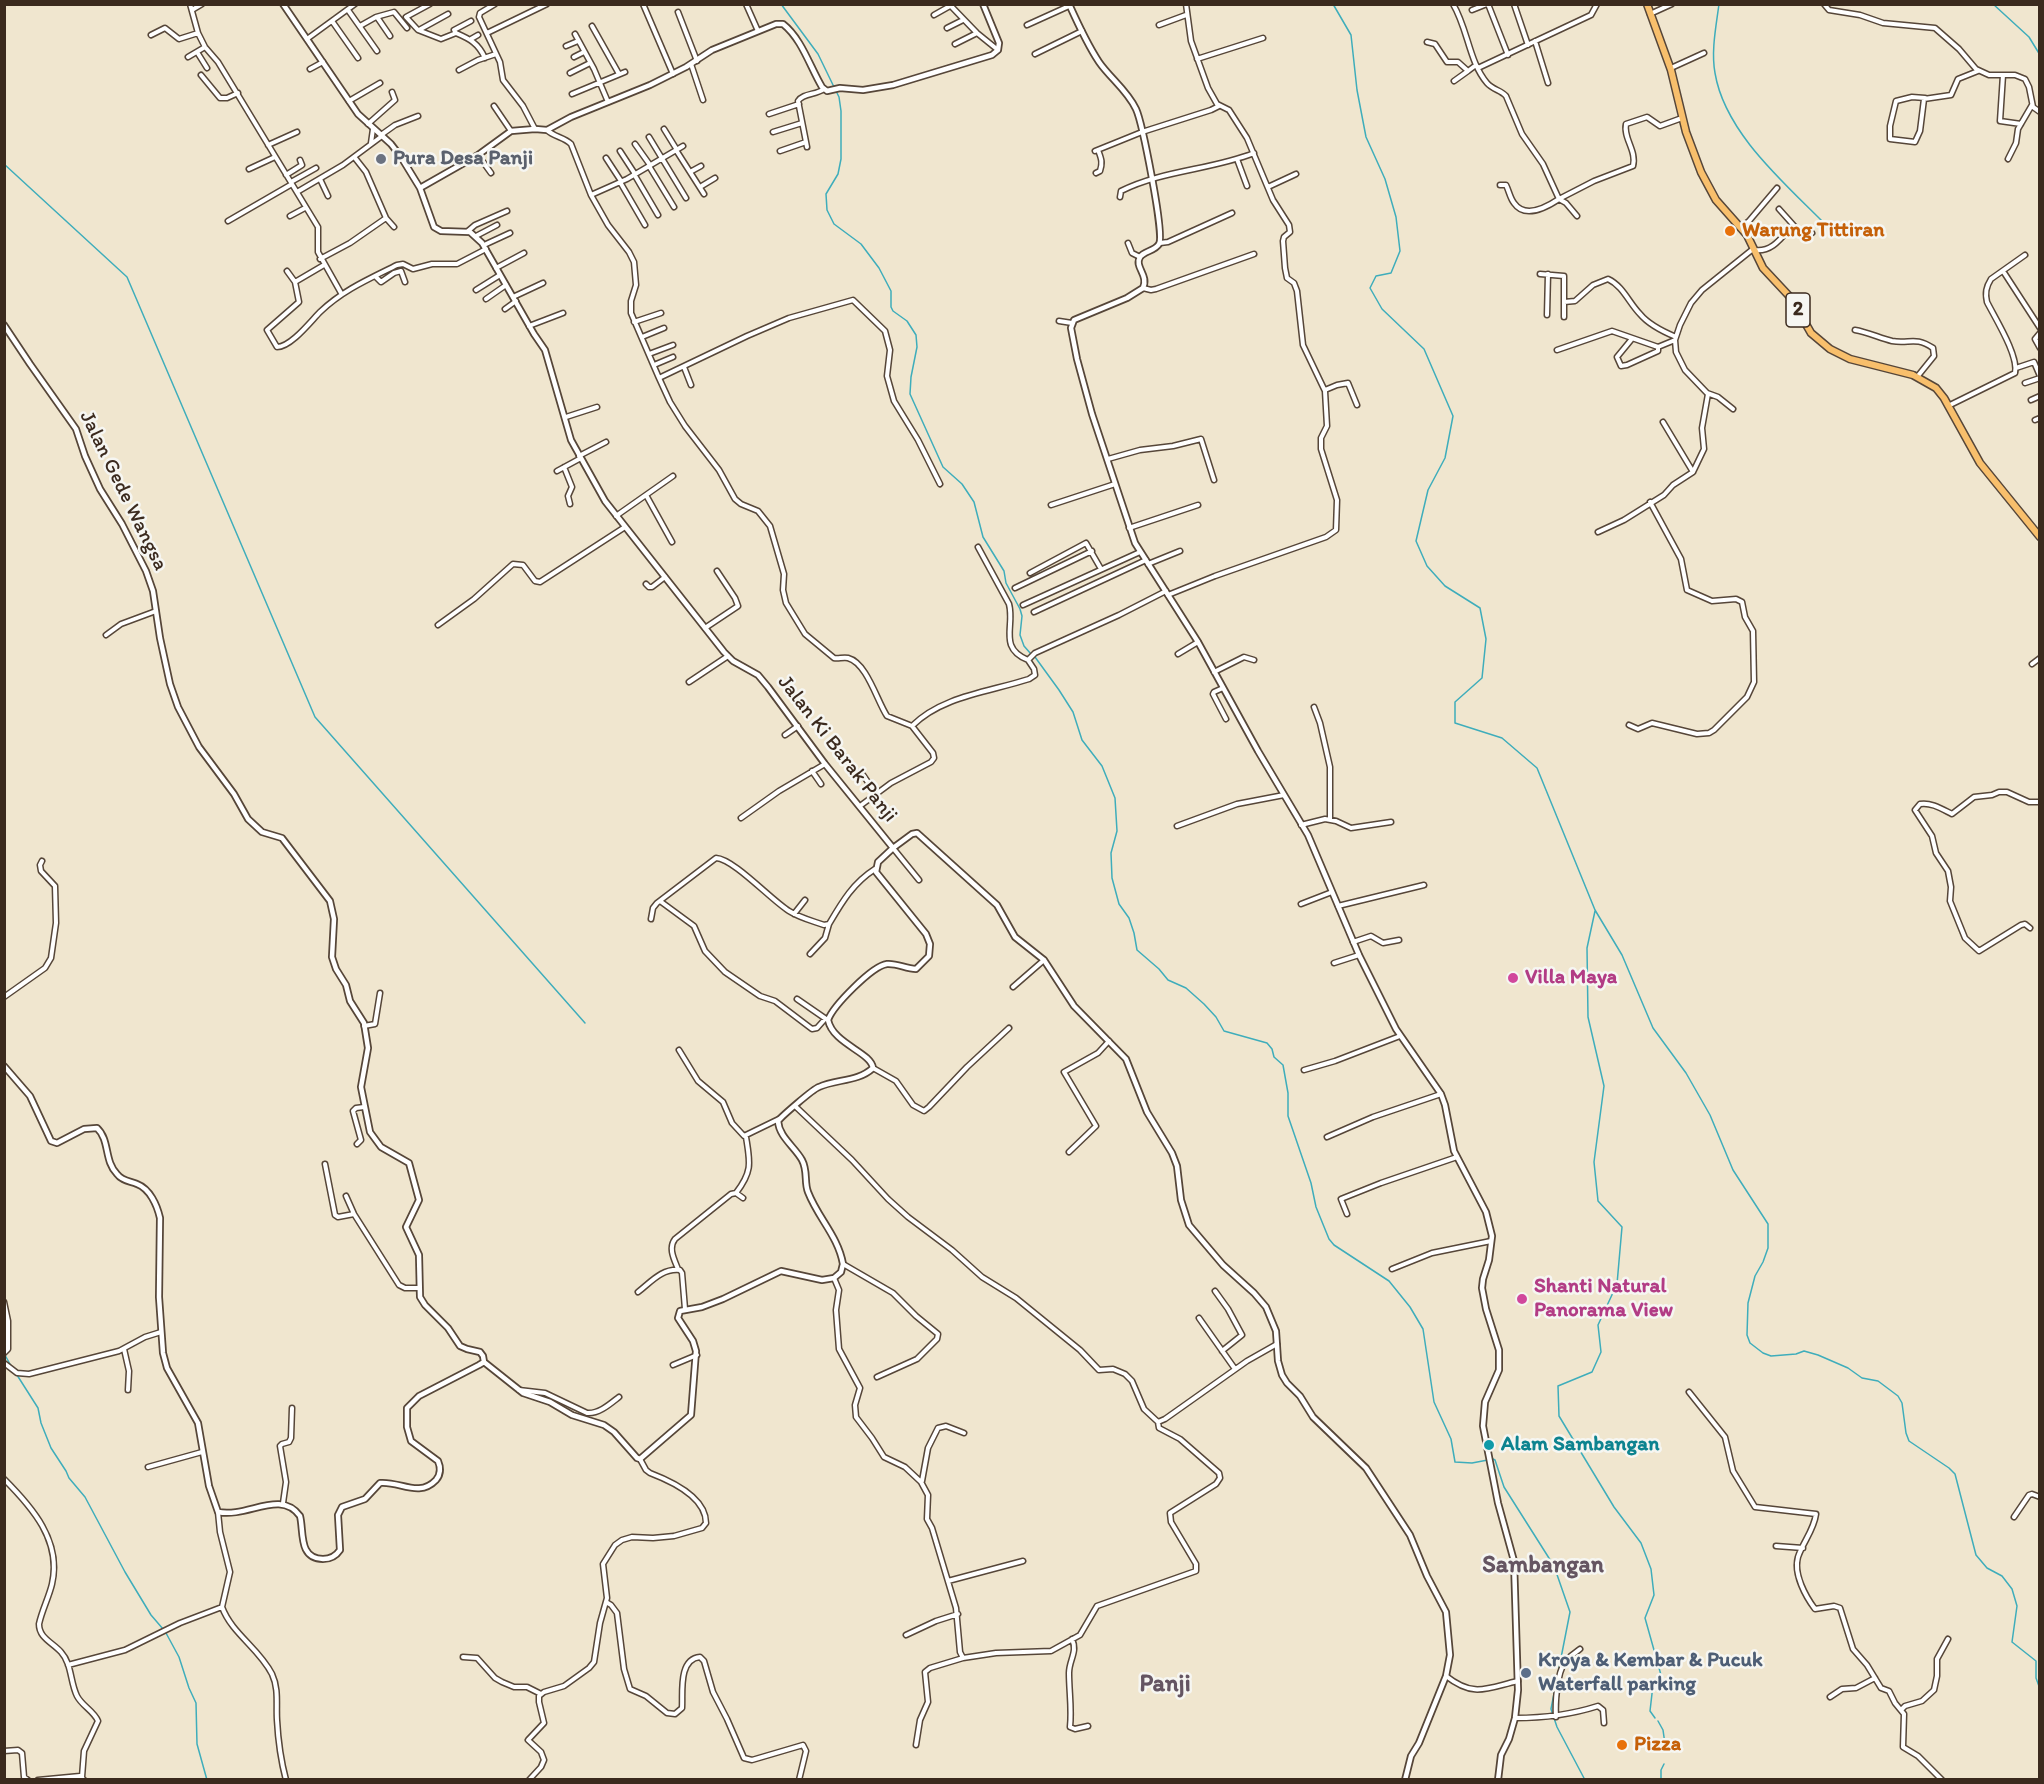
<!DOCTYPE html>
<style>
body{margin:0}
#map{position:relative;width:2044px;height:1784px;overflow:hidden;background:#f0e6cf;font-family:Itim,sans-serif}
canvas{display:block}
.frame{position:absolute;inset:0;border:6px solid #3b2a1e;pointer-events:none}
</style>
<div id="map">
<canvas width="2044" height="1784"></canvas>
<div class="frame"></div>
</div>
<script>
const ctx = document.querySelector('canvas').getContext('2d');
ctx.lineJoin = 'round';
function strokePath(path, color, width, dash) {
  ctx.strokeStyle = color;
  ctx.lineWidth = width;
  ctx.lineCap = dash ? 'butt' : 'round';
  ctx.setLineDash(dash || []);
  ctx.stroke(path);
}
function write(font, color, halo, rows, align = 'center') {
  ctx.font = font + ' Itim,sans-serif';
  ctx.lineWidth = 5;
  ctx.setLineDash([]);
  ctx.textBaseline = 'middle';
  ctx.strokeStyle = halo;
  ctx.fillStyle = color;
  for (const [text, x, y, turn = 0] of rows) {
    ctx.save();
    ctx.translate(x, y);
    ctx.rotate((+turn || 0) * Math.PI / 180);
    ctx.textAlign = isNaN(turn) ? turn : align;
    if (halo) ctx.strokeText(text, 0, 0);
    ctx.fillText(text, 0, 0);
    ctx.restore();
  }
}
strokePath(new Path2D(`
 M781 4 818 54 834 87
 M1333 4 1351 35 1357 90 1366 137 1385 179 1396 217 1400 251 1391 273 1376 276 1370 288 1382 309 1424 349 1453 416 1445 458 1428 490 1416 541 1427 566 1445 586 1480 608 1486 639 1482 678 1455 702V723L1502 738 1537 768 1595 910 1622 955 1653 1028 1686 1073 1710 1115 1733 1170 1768 1224V1248L1763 1262 1755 1276 1748 1303 1747 1335 1750 1343 1763 1353 1771 1356 1796 1354 1804 1351 1818 1355 1848 1368 1862 1378 1878 1381 1898 1396 1902 1403 1906 1433 1909 1441 1949 1468 1955 1474 1976 1555 1987 1568 2002 1576 2012 1589 2017 1606 2012 1642 2036 1661V1678L2040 1689
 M1719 4C1716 27 1711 51 1715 73 1725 134 1787 185 1828 227
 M1993 4 2029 37 2040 55
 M836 91 839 97 841 111V159L838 174 826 194 827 210 834 224 861 244 879 268 891 291V307L893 311 907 321 916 335 917 347 911 377 910 394 943 467 962 484 974 502 983 537 1004 571 1006 583 1020 609 1022 616 1020 635 1024 646 1031 654
 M4 164 127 277 315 717 585 1023
 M1035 657 1059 690 1073 712 1082 740 1102 766 1115 798 1117 831 1111 853 1112 878 1119 904 1129 918 1134 933 1137 950 1159 969 1168 980 1186 988 1204 1004 1216 1017 1224 1031 1267 1043 1272 1049 1274 1057 1283 1065 1288 1093V1116L1311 1183 1316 1207 1329 1239 1334 1245 1389 1281 1410 1307 1423 1329 1434 1402 1451 1439 1455 1462 1472 1463 1493 1459 1495 1460 1504 1487 1554 1566 1570 1612 1551 1709 1557 1727 1585 1780
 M1595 911 1587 948 1588 1017 1604 1086 1594 1162 1598 1201 1622 1227 1617 1284 1598 1325 1601 1352 1592 1372 1558 1386 1559 1416 1614 1507 1641 1543 1651 1569 1654 1595 1645 1618 1661 1675 1653 1685 1650 1711 1655 1718
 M5 1355 11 1366
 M17 1375 38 1408 41 1423 51 1448 66 1471 69 1478 85 1497 125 1572 151 1615 163 1629
 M166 1633 179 1657 189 1688 196 1703 197 1744 207 1780
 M1658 1721 1663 1730 1666 1751
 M1661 1780V1770L1664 1764`), '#3eadbb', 1.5);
const minor = new Path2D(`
 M190 4 198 33 205 47 218 62 318 227V252L341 293
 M430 4 406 17 418 30 441 39 456 33C470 39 478 43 485 58
 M495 4 480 13 479 17 500 62 503 80 523 106 535 129
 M643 4 673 74
 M746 4 758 31
 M949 4 977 33 998 50
 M1453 4C1468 29 1469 62 1487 83 1493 90 1501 90 1506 96L1522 134 1543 164 1559 199 1594 181 1633 166C1637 151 1623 138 1626 124L1647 117 1660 126 1682 118
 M1488 4 1508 55
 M1514 4 1528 45
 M1824 4 1829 10 1860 15 1883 23 1935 28 1959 49 1976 69 1989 75H2015L2025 79 2029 87 2033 107 2040 112
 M192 10 202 4
 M348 10 377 51
 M1472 10 1487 4
 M678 12 697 61
 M1650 14 1672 4
 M934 15 950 6
 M377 17 390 36
 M332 21 358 58
 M1027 25 1069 6
 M1159 25 1186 15
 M360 26 376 17 394 12 407 28
 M592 26 619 74
 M947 28 963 20
 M419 30 448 14
 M456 33 454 30 471 21
 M487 33 547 4
 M575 34 594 69 608 102
 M151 35 165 28 179 39 198 33
 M307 39 355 4
 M471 39 478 35
 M1535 41 1548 83
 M1427 42 1435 44 1447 62H1458L1468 71 1476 65
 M955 44 977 33
 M566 46 578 41
 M197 52 207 68
 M1035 54 1082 31
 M188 57 205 47
 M574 57 584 52
 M1197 59 1263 38
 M691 64 703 100
 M1478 68 1591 15 1597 4
 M1671 68 1704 53
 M310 69 323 62
 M459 70 478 60 496 54
 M570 73 590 63
 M201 75 220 98H227L238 93
 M2003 75 2000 121 2021 124
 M1454 81 1468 71
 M572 94 625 72
 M1925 98 1912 97 1896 101 1890 126V139L1915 142 1920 131 1924 99 1951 95 1958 79 1978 71
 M349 101 380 83
 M494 106 511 131
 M769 114 799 104
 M368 124 395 100 392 92
 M664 129 677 150
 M547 130C554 137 564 137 571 144L591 195 608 225 629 252 634 262 636 285 631 301V313L659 378 747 336 789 318 853 300 885 331 890 350 887 376 894 401 918 440 940 484
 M773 132 802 123
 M381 135 395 125 418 116
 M649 137 686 198
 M371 143 373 129
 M635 144 650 165
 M268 145 297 132
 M807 147 798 101C803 93 816 95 824 89
 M676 150 704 194
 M620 151 635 174
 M780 151 806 142
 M1095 151 1142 132 1211 110 1219 106
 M478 155 491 173
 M606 158 621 181
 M1237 159 1247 186
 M2008 159 2016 143 2018 129 2032 105
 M649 166 674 207
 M249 169 275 157
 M690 172 701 166
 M1096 173 1100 171C1103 162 1101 158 1098 150
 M634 174 658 215
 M286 175 302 165 300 160
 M320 179 328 196
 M291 182 316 168
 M620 182 645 225
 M1500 185H1506C1509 191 1510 198 1514 203 1525 219 1547 207 1559 199L1566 203 1577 216
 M700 187 715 178
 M1268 187 1296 174
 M297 192 343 165 382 136
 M591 195 627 179 683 146
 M1120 197 1121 191C1163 170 1211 170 1254 153
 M1779 209 1805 238 1812 233
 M290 216 305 208
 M386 218 394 227
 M228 221 292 184
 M1741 227 1749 221 1777 188
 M468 231 475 225 507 211
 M476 236 497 225
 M1128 243 1132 253 1140 257
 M1160 243 1168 242 1232 213
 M484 245 510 233
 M1754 250C1772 253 1782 237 1793 225
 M320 259 350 243 386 218 366 172 355 158
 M324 265 295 282 299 302 267 330 277 347C291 347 311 321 320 312 343 290 369 279 397 265L403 264 413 269 432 264H457L486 249
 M496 268 524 253
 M287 271 295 282
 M2003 271 2040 328
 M1540 274 1564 276V317
 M375 276 381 282 394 273 401 271 405 282
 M1143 288 1151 290 1156 289 1254 254
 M476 290 500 275
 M513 297 543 283
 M486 299 506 285
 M1564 302 1575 301 1593 285 1608 279C1623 286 1629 303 1640 314 1649 325 1664 332 1676 337
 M505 309 516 301
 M1547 315 1548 274
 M1059 321 1072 323
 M634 322 661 313
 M529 326 563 313
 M1855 330C1867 332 1880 338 1892 341 1910 344 1915 336 1933 348L1934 356 1917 377
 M2040 333 2035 339 2040 348
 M642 337 664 328
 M1631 340 1617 357 1621 366 1627 365 1658 351V347
 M1557 350 1612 331 1658 347 1675 340
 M649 354 673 345
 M654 365 673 357
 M684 367 691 385
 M2016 368 2034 362 2040 376
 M659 378 670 402 685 426 719 470 735 499 741 504 758 511 770 526 784 574 783 590 786 603 805 634 834 658C838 659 843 657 848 658 867 663 877 701 887 716L912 726
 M2025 383 2040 378
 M1325 390 1337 385 1348 383 1357 405
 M1707 393 1718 397 1733 409
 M2031 400 2040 396
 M1948 406 2015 373C2019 356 1995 318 1987 302 1985 293 1986 287 1991 279L2025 255
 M566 417 597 407
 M2035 420 2040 418
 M1663 422 1693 472
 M579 456 606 442
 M1108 459 1140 450 1173 446 1201 439 1214 480
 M564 467 572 487 568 496 570 504
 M557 471 581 458
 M646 495 672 542
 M1051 505 1115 484
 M616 516 673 476
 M1129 528 1198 505
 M1598 532 1624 520 1664 495 1673 485 1693 472 1704 449 1702 428 1708 394 1685 370 1676 352 1675 340 1680 325 1691 303 1702 290 1753 249
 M978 547 1009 604C1015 626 998 648 1028 660
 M1148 564 1180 551
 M1030 573 1086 543 1101 569
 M646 584 649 587H652L665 577
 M1015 588 1092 551
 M1168 595 1215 576 1326 537 1336 530 1337 500 1321 449V438L1327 426 1325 391 1303 345 1297 291 1294 283 1287 278 1285 268 1283 241 1284 237 1290 232 1289 225 1273 200 1247 138 1229 110 1217 104 1208 88 1191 41 1186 4
 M1023 605 1140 552
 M1034 612 1146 560
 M438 625 474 599 513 564 523 565 535 581 540 582 625 527
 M705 628 738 606 735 598 717 571
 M106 635 121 624 156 611
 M1178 654 1198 642
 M2032 664 2040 658
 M1214 672 1244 657 1254 660
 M689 682 728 656
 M1223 688 1214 692 1213 694 1226 719
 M1314 707 1320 723 1330 767V819
 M1629 725 1638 729 1652 723 1697 734 1709 733 1714 730 1747 697 1754 682 1753 631 1745 617 1742 602 1736 599 1712 601 1687 590 1681 559 1650 502
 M785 735 798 726
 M843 755 857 773 863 775 876 794
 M812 771 821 784
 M860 806 891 783 931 762 934 758 933 753 912 726C942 696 989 692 1029 679L1035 675 1034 669 1028 660 1035 653 1119 615 1166 591
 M741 818 779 791 825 764
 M1301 825 1325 819 1336 821 1351 828 1391 822
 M1177 826 1237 804 1284 795
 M893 848 919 880
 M660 901 694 926 705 951 725 972 760 996 775 1001 812 1029 817 1028 825 1019
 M1301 904 1332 892
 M1338 906 1424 885
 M794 914 805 900
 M651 919 653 908 657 903 716 858C734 859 771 900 789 911 800 918 813 921 824 925L829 924C842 902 853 883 875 869
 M2030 928 2025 924 2021 925 1979 951 1965 938 1950 901 1951 887 1948 871 1936 853 1932 836 1915 810 1920 804C1931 802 1942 809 1952 814L1974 797 1992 795 1999 792H2007L2029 802H2040
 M1353 942 1371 936 1383 943 1399 940
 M810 954 825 938 829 924
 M1334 963 1359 955
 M1013 987 1044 960
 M4 997 45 968 51 958 56 923 55 886 41 871 40 865 42 861
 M797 999 826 1019
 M364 1026 375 1024 380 993
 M679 1050 698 1081 723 1102 732 1123 744 1136 779 1119
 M873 1068 896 1081 913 1105 924 1111 929 1107 967 1067 1009 1028
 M1304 1070 1335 1061 1400 1036
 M795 1106 852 1160 888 1199 908 1217 952 1250 982 1277 1016 1298 1080 1350 1099 1370 1113 1369 1125 1374 1132 1381 1144 1409 1158 1422 1165 1419 1247 1361 1277 1344
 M1327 1137 1373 1117 1441 1094
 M357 1144 361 1140 353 1111 356 1108 364 1107
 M1069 1152 1096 1126 1064 1072 1098 1053 1109 1041
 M325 1164 335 1215 338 1217 354 1214
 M736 1193C753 1171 750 1162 746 1137
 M346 1196 354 1214 399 1285 405 1288H418
 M1347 1214 1341 1199 1381 1183 1457 1157
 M843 1264 893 1293 916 1316 938 1334 937 1339 917 1359 877 1377
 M678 1269C674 1259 668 1248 675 1239L731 1194 736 1193 743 1198
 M1392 1269 1432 1253 1491 1241
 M834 1278 839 1290 836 1310 839 1349 860 1388 855 1405 856 1417 872 1438 884 1457 905 1467 921 1482 928 1495 927 1519 932 1528 956 1608 960 1652 963 1658 996 1653 1051 1651 1080 1635 1097 1606 1196 1571V1564L1171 1522 1170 1513 1216 1484 1220 1478 1219 1473 1180 1439 1159 1428 1158 1422
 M1215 1291 1228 1309 1242 1335 1222 1351
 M638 1292C651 1282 662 1268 680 1270L682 1273 685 1309
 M4 1302 8 1321V1349L4 1353
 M1199 1318 1235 1369
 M124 1349 129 1371 128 1390
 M4 1363 17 1373 29 1374 119 1351 145 1337 161 1332
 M673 1365 697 1355
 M519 1390 545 1393 587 1413C599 1414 610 1404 619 1397
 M1689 1392 1725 1437 1733 1471 1755 1507 1816 1514C1814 1530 1803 1542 1798 1557 1793 1574 1806 1597 1815 1609L1834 1606 1840 1608 1853 1649 1867 1665 1881 1688 1889 1691 1895 1703 1904 1714 1903 1747 1918 1756 1942 1780
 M148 1467 202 1452
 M4 1479C32 1507 62 1541 52 1584 49 1597 42 1610 39 1624 39 1638 52 1642 61 1652 72 1664 70 1682 77 1696 82 1706 94 1711 98 1721L84 1751 82 1777
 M922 1481 928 1448 938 1428 946 1426 964 1433
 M283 1503 286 1482 280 1446 282 1444 289 1442 291 1438 292 1408
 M218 1512 220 1532 230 1572 222 1607C232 1634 259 1648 272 1674 279 1689 276 1704 277 1720 278 1739 281 1761 286 1780
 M2014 1517 2029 1495 2032 1494 2040 1497
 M1776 1546 1803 1548
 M948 1581 1023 1561
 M606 1602 611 1605 617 1613 624 1669 630 1689 646 1696 667 1713 675 1714 682 1708C683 1693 678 1659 700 1657L704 1661 713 1692 727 1719 744 1758 752 1760 803 1745 806 1751 799 1780
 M906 1635 936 1621 958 1614
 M1072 1639C1078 1652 1069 1660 1069 1673 1069 1691 1072 1709 1070 1727L1075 1729 1088 1726
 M463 1657 477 1658 495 1678 502 1682 514 1687H527L541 1694
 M68 1665 125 1650 180 1623 222 1607
 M1446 1676C1474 1698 1487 1688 1518 1681
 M1830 1697 1842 1689 1856 1688 1875 1678
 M1901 1710 1905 1706 1922 1701 1934 1690 1937 1676V1659L1948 1639
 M1556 1717C1555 1703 1557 1673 1565 1662 1568 1657 1575 1653 1580 1649
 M1515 1718C1545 1718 1570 1715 1598 1706L1603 1710 1604 1723
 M916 1745 920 1720 928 1702 925 1672 930 1668 963 1658
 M4 1751 18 1750 22 1753 24 1777 28 1780
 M38 1780 80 1776 84 1780
 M529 1780 541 1767 544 1760 541 1752 528 1740 544 1723 539 1702V1696L544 1692 564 1686 589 1668 594 1662 600 1623 607 1598 603 1564 615 1545 622 1540 632 1537 653 1538 674 1536 702 1528 706 1523C706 1497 671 1481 650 1473L646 1470 640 1459`);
const tertiary = new Path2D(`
 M283 4 358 114 391 144 401 157 420 188 434 227 441 231 470 232 482 243 534 334 545 350 571 440 605 501 724 652 733 661 758 675 768 687 825 764 893 848 912 834 917 833 997 905 1015 937 1044 960 1074 1006 1126 1059 1147 1112 1172 1153 1177 1166 1181 1200 1189 1225 1223 1265 1254 1293 1266 1307 1276 1331 1278 1361 1282 1375 1287 1383 1300 1396 1313 1417 1366 1468 1410 1535 1427 1576 1446 1612 1450 1655 1446 1676 1419 1743 1411 1756 1405 1780
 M1069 4C1078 24 1087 44 1099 62 1110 78 1127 90 1136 109 1142 122 1165 235 1159 244 1155 251 1144 251 1140 257 1134 267 1149 275 1143 288L1127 298 1074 320 1071 328 1077 359 1092 414 1135 543 1198 642 1258 751 1308 835 1359 955 1396 1029 1441 1094 1445 1105 1454 1151 1486 1212 1492 1236 1489 1260 1483 1279 1482 1288 1486 1309 1499 1350V1370L1485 1402 1483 1426 1498 1503 1514 1561 1518 1690 1515 1718 1509 1739 1501 1755 1498 1780
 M420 188 478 155 511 131 535 129 547 130 571 117 650 85 686 67 712 50 776 24H783C802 39 810 67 822 87L827 91 840 88 863 90 893 85 992 55 998 50 999 43 983 4
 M4 325 30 364 76 429 85 456 100 489 122 524 146 571 153 591 160 638 170 684 178 707 199 747 234 794 248 819 262 832 282 838 330 901 334 919 332 957 336 969 346 985 350 1001 364 1023 368 1048 361 1087 370 1132 381 1147 409 1163 419 1200 406 1227 419 1255 420 1297 425 1305 448 1328 460 1346 467 1349 480 1352 483 1356 484 1362 479 1365 419 1396 407 1408V1427L411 1441 438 1461C441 1468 441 1474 436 1480 419 1498 400 1481 380 1483L365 1499 342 1507 338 1515 340 1550C336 1556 330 1559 323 1559 298 1559 304 1531 300 1516 280 1489 248 1518 218 1512L209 1486 198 1423 167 1368 163 1353 159 1297 160 1218C157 1205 150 1189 137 1184 130 1181 122 1181 117 1174 104 1161 110 1140 97 1128L84 1129 57 1143 51 1141 30 1096 4 1066
 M484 1362 523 1393 550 1402 572 1415 604 1425 614 1432 637 1458 640 1459 691 1415 696 1351 693 1341 678 1318 680 1311 702 1307 723 1299 781 1271 822 1280 834 1278 841 1272 843 1264C838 1236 818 1218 808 1192 804 1182 808 1171 802 1160 795 1147 779 1137 778 1121 782 1116 813 1089 819 1087 836 1079 858 1082 873 1068 871 1052 833 1044 828 1020 833 1006 872 966 887 964 897 963 906 969 916 969L929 956 930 944 926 934 876 872 878 862 893 848`);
const trunk = new Path2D(`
 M1647 4 1671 70 1686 132 1701 172 1716 200 1747 235 1763 268 1791 298 1811 333 1830 349 1850 359 1913 375 1936 388 1944 398 1980 463 2040 537`);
strokePath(minor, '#564639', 7);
strokePath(tertiary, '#564639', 8);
strokePath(trunk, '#564639', 9);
strokePath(minor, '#fff', 4);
strokePath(tertiary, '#fff', 4.5);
strokePath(trunk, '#f8bf6c', 6);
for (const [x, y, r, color] of [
 [381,159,6,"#6b7280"],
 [1730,231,6,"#e8710a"],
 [1513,978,6,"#d1479c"],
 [1522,1299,6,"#d1479c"],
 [1489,1445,6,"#0f9aa8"],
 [1526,1673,6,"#5c6f8a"],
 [1622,1745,6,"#e8710a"]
]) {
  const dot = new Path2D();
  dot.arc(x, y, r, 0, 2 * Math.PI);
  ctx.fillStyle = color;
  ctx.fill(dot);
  strokePath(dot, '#f6f6f2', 2);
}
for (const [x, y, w] of [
 [1798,310,24]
]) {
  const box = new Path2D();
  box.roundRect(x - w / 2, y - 17, w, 34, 4.5);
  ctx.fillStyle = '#f6f6f2';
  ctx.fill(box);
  strokePath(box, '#3b2a1e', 1.5);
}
write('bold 20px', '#3b2a1e', null, [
 ["2",1798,310]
]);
write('bold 21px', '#5b616d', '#f6f6f2', [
 ["Pura Desa Panji",393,159]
], 'left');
write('bold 21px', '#c56008', '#f6f6f2', [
 ["Warung Tittiran",1742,231],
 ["Pizza",1634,1745]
], 'left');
write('21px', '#3b2a1e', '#f6f6f2', [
 ["Jalan Gede Wangsa",123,491,64],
 ["Jalan Ki Barak Panji",837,749,52]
]);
write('bold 21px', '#b23c85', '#f6f6f2', [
 ["Villa Maya",1525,978],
 ["Shanti Natural",1534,1287],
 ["Panorama View",1534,1311]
], 'left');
write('bold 21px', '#0d838f', '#f6f6f2', [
 ["Alam Sambangan",1501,1445]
], 'left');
write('bold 21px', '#4e5e75', '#f6f6f2', [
 ["Kroya & Kembar & Pucuk",1538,1661],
 ["Waterfall parking",1538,1685]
], 'left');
write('bold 24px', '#655562', '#f6f6f2', [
 ["Sambangan",1543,1566],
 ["Panji",1165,1685]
]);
</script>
